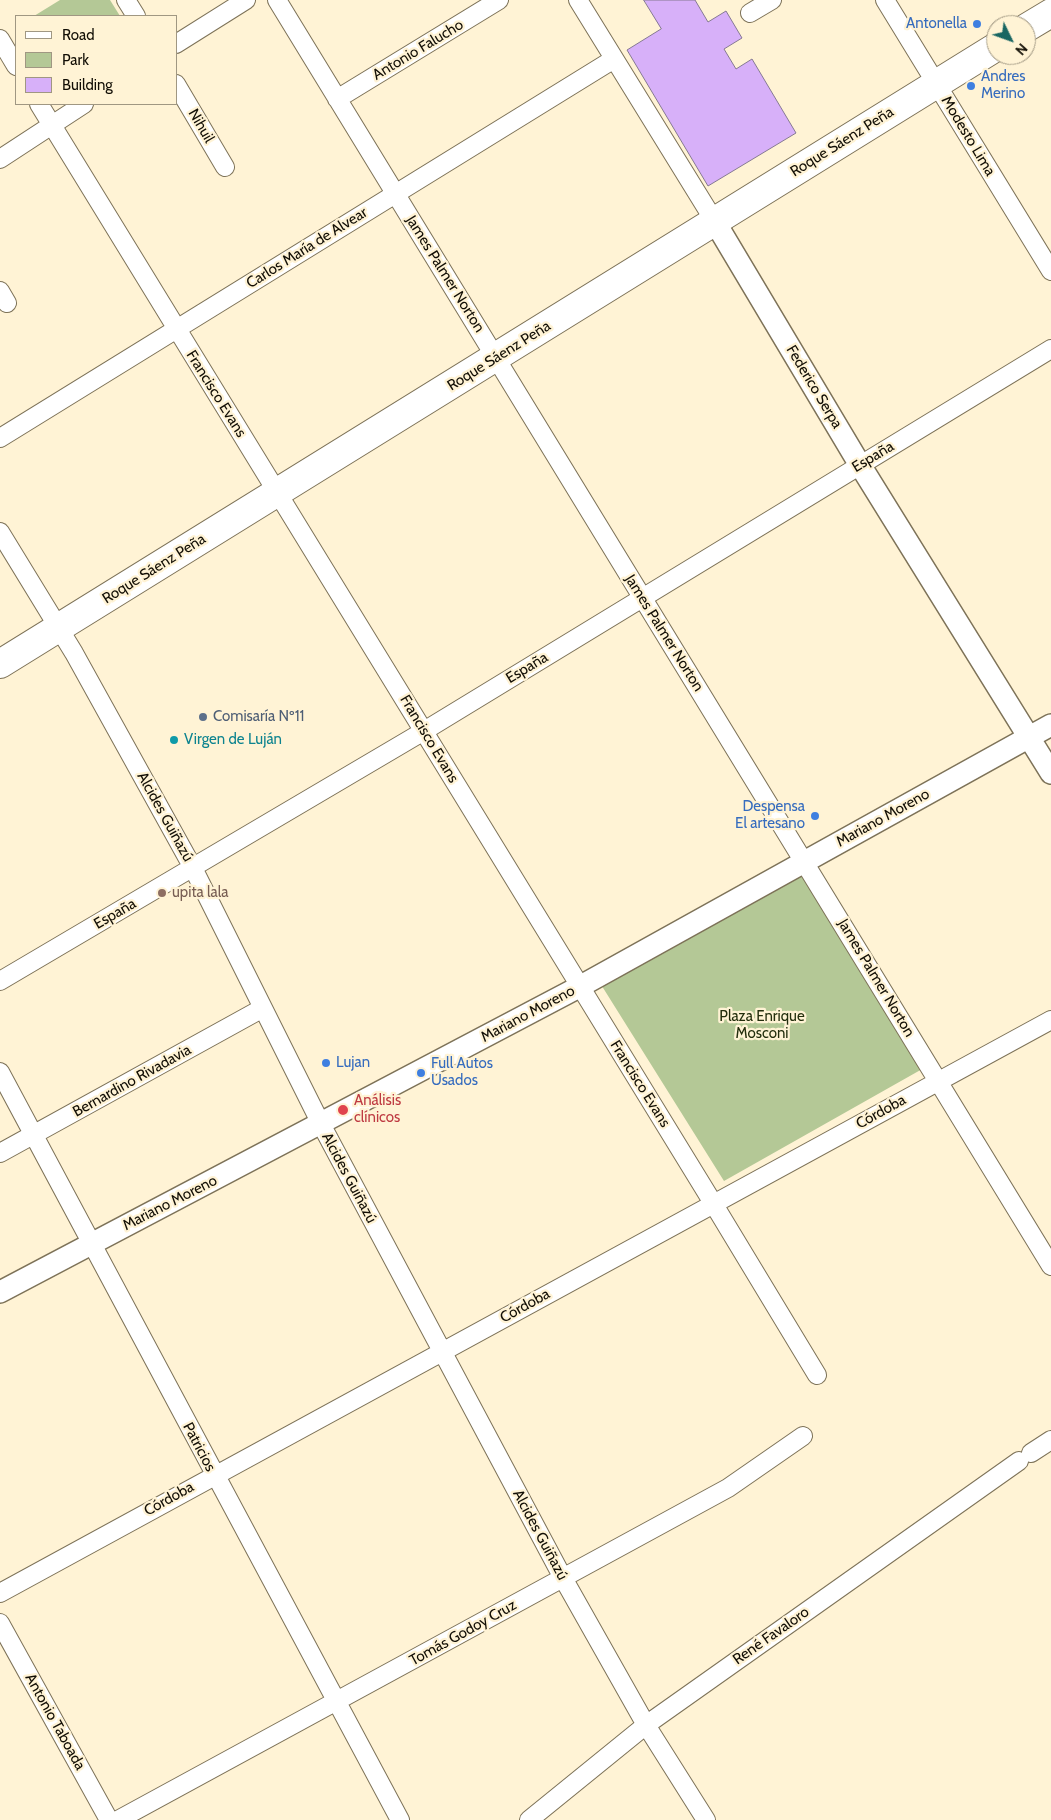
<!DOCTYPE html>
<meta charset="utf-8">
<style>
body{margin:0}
#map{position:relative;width:1051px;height:1820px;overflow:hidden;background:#fff3d5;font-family:Cabin,sans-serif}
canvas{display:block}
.legend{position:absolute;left:15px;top:15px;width:162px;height:90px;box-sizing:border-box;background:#fff3d5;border:1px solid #a09782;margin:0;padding:6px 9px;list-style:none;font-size:15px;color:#120e05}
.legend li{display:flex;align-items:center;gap:10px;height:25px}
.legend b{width:25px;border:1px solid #a09782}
.north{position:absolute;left:986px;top:15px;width:50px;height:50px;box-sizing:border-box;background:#fff3d5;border:1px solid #a09782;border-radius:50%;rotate:132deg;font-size:14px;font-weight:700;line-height:20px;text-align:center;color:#120e05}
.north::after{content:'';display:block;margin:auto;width:18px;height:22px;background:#196662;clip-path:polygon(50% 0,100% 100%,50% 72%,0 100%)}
</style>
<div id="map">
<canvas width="1051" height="1820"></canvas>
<ul class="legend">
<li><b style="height:6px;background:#fff"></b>Road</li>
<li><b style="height:14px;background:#b4c896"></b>Park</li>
<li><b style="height:14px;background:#d7b0f9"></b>Building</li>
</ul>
<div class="north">N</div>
</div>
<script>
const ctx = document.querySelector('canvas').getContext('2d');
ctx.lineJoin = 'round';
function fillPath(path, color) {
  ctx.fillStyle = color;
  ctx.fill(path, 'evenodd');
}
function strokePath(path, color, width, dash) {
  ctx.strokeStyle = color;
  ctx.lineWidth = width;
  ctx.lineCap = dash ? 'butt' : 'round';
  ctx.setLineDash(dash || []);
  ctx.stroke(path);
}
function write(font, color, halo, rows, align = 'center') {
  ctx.font = font + ' Cabin,sans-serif';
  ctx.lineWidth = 4.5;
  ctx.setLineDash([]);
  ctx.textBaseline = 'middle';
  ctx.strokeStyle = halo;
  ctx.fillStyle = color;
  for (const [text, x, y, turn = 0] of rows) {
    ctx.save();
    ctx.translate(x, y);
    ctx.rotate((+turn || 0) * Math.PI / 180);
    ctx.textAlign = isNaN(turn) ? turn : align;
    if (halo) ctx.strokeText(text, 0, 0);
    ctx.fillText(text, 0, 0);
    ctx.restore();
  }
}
fillPath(new Path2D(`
 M60 0H110L120 16H34Z
 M800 872 924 1068 724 1181 600 983Z`), '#b4c896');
const building = new Path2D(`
 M644 0H695L708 22 726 11 742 38 724 49 736 69 752 59 796 133 708 186 627 50 661 29Z`);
fillPath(building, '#d7b0f9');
strokePath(building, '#857992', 1);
const minor = new Path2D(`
 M126 0 136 16
 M277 0 1051 1266
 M578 0 715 222
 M885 0 1051 271
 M750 13 772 0
 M0 39 16 66
 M176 44 246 0
 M176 84 225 167
 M337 99 499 0
 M39 104 713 1203 817 1375
 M0 159 84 104
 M0 291 7 303
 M0 438 614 59
 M0 532 74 653 193 868 321 1124 563 1578 646 1725 706 1820
 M0 981 424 731 1051 349
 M0 1072 400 1820
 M0 1153 263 1008
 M1031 1453 1051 1440
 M0 1593 1051 1020
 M0 1623 109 1820
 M118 1820 728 1488 803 1436
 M529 1820 646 1725 1019 1461`);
const tertiary = new Path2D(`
 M715 222 860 465 1051 773
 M0 1292 579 987 1051 725`);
const primary = new Path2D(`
 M1026 28 1051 13
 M0 664 996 47`);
strokePath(minor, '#7d7258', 20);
strokePath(tertiary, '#7d7258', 24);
strokePath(primary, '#7d7258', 30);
strokePath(minor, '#fff', 18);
strokePath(tertiary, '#fff', 21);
strokePath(primary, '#fff', 28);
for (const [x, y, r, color] of [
 [977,24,5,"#3f7fe0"],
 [971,86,5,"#3f7fe0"],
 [203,717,5,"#5c6f8a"],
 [174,740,5,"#0f9aa8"],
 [815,816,5,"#3f7fe0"],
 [162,893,5,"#8d6e63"],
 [326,1063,5,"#3f7fe0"],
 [421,1073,5,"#3f7fe0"],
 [343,1110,6,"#e0444e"]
]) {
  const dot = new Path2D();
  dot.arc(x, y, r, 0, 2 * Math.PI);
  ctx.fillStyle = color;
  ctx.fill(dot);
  strokePath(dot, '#fff3d5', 2);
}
write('15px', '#366cbe', '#fff3d5', [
 ["Antonella",967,24,"right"],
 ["Andres",981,77],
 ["Merino",981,94],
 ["Despensa",805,807,"right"],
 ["El artesano",805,824,"right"],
 ["Lujan",336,1063],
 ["Full Autos",431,1064],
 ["Usados",431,1081]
], 'left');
write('15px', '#120e05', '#fff3d5', [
 ["Antonio Falucho",418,50,-31],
 ["Nihuil",201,126,60],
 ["Modesto Lima",968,136,59],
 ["Roque Sáenz Peña",842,142,-32],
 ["Carlos María de Alvear",307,248,-32],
 ["James Palmer Norton",445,274,58],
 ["Roque Sáenz Peña",499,356,-32],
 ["Federico Serpa",814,387,59],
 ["Francisco Evans",216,394,58],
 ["España",873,457,-31],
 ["Roque Sáenz Peña",154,569,-32],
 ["James Palmer Norton",664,633,58],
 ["España",527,668,-31],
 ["Francisco Evans",429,739,59],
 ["Alcides Guiñazú",165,817,61],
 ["Mariano Moreno",883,818,-29],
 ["España",115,914,-30],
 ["James Palmer Norton",876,978,59],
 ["Mariano Moreno",528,1014,-28],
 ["Bernardino Rivadavia",132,1081,-29],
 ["Francisco Evans",640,1084,58],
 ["Córdoba",881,1112,-29],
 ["Alcides Guiñazú",349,1178,62],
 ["Mariano Moreno",170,1203,-27],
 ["Córdoba",525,1306,-29],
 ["Patricios",199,1447,62],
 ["Córdoba",169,1499,-29],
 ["Alcides Guiñazú",540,1535,62],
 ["Tomás Godoy Cruz",463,1633,-29],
 ["René Favaloro",771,1636,-35],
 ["Antonio Taboada",55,1722,61]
]);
write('15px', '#4e5e75', '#fff3d5', [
 ["Comisaría Nº11",213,717]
], 'left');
write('15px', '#0d838f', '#fff3d5', [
 ["Virgen de Luján",184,740]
], 'left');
write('15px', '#785e54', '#fff3d5', [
 ["upita lala",172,893]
], 'left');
write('15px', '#232e0d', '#fff3d5', [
 ["Plaza Enrique",762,1017],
 ["Mosconi",762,1034]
]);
write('15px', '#be3a42', '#fff3d5', [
 ["Análisis",354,1101],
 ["clínicos",354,1118]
], 'left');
</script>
